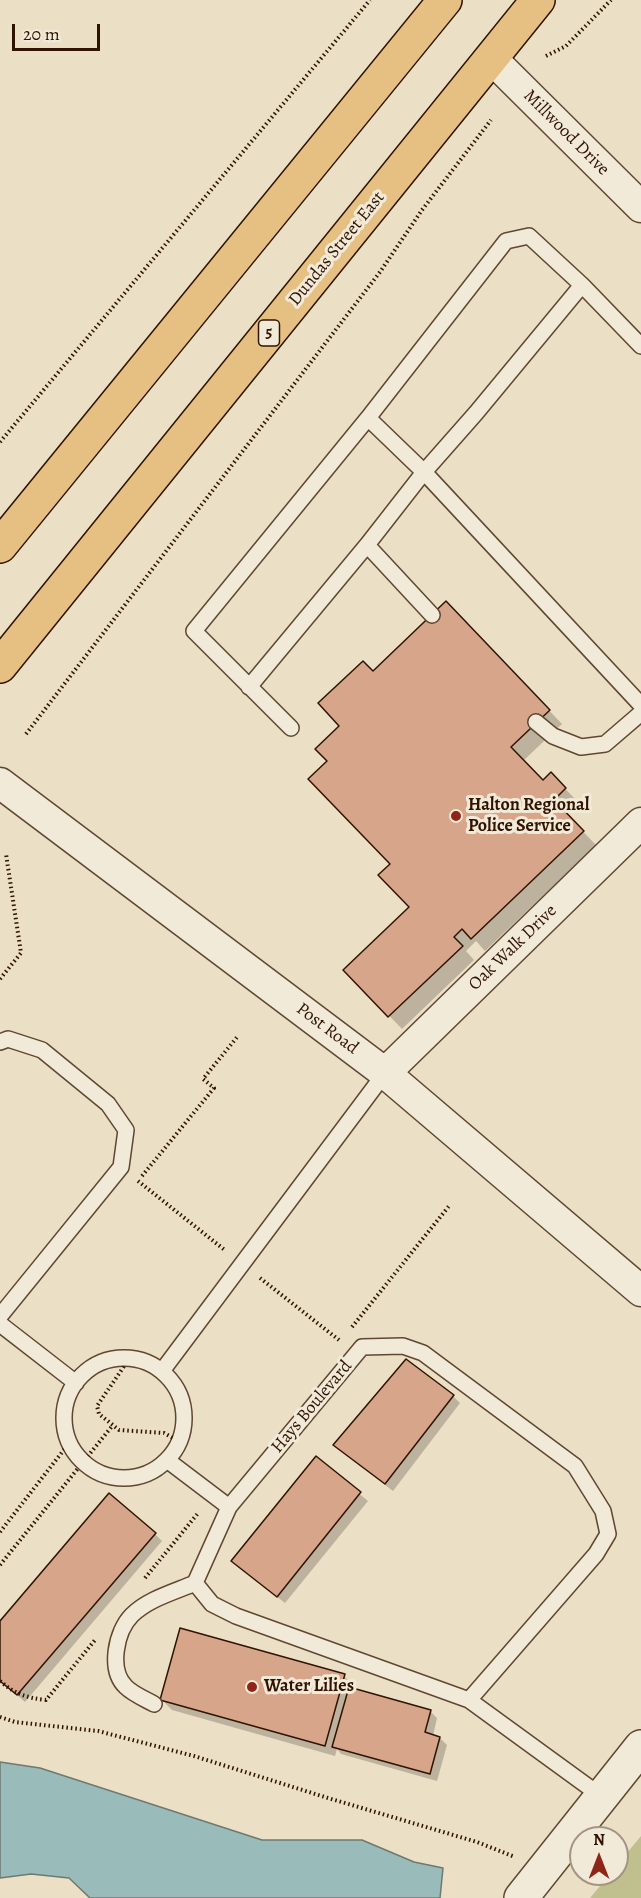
<!DOCTYPE html>
<style>
body{margin:0}
#map{position:relative;width:641px;height:1898px;overflow:hidden;background:#ebdfc5;font-family:Alegreya,serif}
canvas{display:block}
.north{position:absolute;left:569px;top:1826px;width:60px;height:60px;box-sizing:border-box;background:#f2ead9;border:2px solid #a49482;border-radius:50%;rotate:0deg;font-size:16px;font-weight:700;line-height:24px;text-align:center;color:#301400}
.north::after{content:'';display:block;margin:auto;width:21px;height:27px;background:#8f2418;clip-path:polygon(50% 0,100% 100%,50% 72%,0 100%)}
.scale{position:absolute;left:12px;top:24px;width:88px;height:27px;box-sizing:border-box;border:3px solid #301400;border-top:0;padding-left:8px;font-size:18px;line-height:21px;white-space:nowrap;color:#301400;-webkit-text-stroke:4px #f2ead9;paint-order:stroke}
</style>
<div id="map">
<canvas width="641" height="1898"></canvas>
<div class="north">N</div>
<div class="scale">20 m</div>
</div>
<script>
const ctx = document.querySelector('canvas').getContext('2d');
ctx.lineJoin = 'round';
function fillPath(path, color) {
  ctx.fillStyle = color;
  ctx.fill(path, 'evenodd');
}
function strokePath(path, color, width, dash) {
  ctx.strokeStyle = color;
  ctx.lineWidth = width;
  ctx.lineCap = dash ? 'butt' : 'round';
  ctx.setLineDash(dash || []);
  ctx.stroke(path);
}
function write(font, color, halo, rows, align = 'center') {
  ctx.font = font + ' Alegreya,serif';
  ctx.lineWidth = 6;
  ctx.setLineDash([]);
  ctx.textBaseline = 'middle';
  ctx.strokeStyle = halo;
  ctx.fillStyle = color;
  for (const [text, x, y, turn = 0] of rows) {
    ctx.save();
    ctx.translate(x, y);
    ctx.rotate((+turn || 0) * Math.PI / 180);
    ctx.textAlign = isNaN(turn) ? turn : align;
    if (halo) ctx.strokeText(text, 0, 0);
    ctx.fillText(text, 0, 0);
    ctx.restore();
  }
}
fillPath(new Path2D(`
 M641 1836V1898H590L610 1874H617V1865Z`), '#c0c08f');
const water = new Path2D(`
 M0 1762 40 1768 262 1840H362L414 1862 443 1868 440 1898H90L69 1878 31 1874 0 1878Z`);
fillPath(water, '#99bcba');
strokePath(water, '#6f7970', 1.5);
fillPath(new Path2D(`
 M459 616 562 724 523 761 543 782 551 774 578 802 566 814 596 845 485 951 476 941 466 951 474 960 402 1029 345 970 411 907 392 864 329 762 341 726 373 673Z
 M453 1396 460 1403 393 1491 342 1452Z
 M316 1458 368 1501 285 1603 240 1568Z
 M155 1534 162 1541 25 1702 0 1680V1624Z
 M344 1676 354 1686 353 1690 430 1711 437 1718 433 1736 440 1738 447 1745 437 1781 341 1754 337 1749 335 1756 172 1710 161 1699Z`), '#0003');
const building = new Path2D(`
 M446 601 550 710 511 747 543 780 551 772 566 788 554 800 584 831 471 939 462 929 454 937 463 946 388 1017 343 970 409 907 378 875 390 864 308 779 327 761 315 749 339 726 318 703 363 661 373 671Z
 M406 1359 454 1395 385 1484 333 1445Z
 M316 1456 361 1492 277 1597 231 1561Z
 M109 1493 156 1533 17 1695 0 1681V1621Z
 M180 1628 345 1674 325 1746 160 1700Z
 M349 1687 431 1710 425 1732 440 1737 430 1774 332 1747Z`);
fillPath(building, '#d7a58a');
strokePath(building, '#301400', 1.5);
const service = new Path2D(`
 M368 418 424 472 641 705
 M367 545 432 615
 M249 687 367 545 424 472 476 413 582 285
 M536 722 553 736 581 747 605 744 641 713
 M291 728 194 631 368 418 506 241 529 236 582 285 641 346
 M0 1042 8 1039 42 1050 108 1104 126 1130 121 1167 0 1316
 M0 1324 76 1383
 M64 1418a60 60 0 1 1 120 0a60 60 0 1 1-120 0Z
 M162 1371 385 1073
 M167 1460 229 1507
 M469 1700 596 1554 608 1534 603 1511 575 1466 423 1353 403 1346 362 1347 229 1507 195 1583 212 1604 236 1616 469 1700 601 1796
 M154 1704C145 1699 133 1694 126 1687 108 1670 116 1631 132 1615 148 1599 174 1592 195 1583`);
const minor = new Path2D(`
 M491 58 641 207
 M0 783 385 1073 641 1291
 M385 1073 641 823`);
const tertiary = new Path2D(`
 M521 1898 641 1747`);
const primary = new Path2D(`
 M0 546 445 0
 M0 666 538 0`);
strokePath(service, '#5f4731', 18);
strokePath(minor, '#5f4731', 33);
strokePath(tertiary, '#5f4731', 36);
strokePath(primary, '#301400', 36);
strokePath(new Path2D(`
 M546 56 566 46 611 0
 M0 442 370 0
 M26 734 380 272 422 210 491 120
 M0 979 21 953 6 854
 M142 1176 214 1088 203 1079 238 1036
 M138 1181 226 1251
 M260 1278 339 1340
 M352 1327 449 1206
 M129 1359 97 1406 99 1414 119 1430 164 1433 173 1438
 M0 1532 70 1442
 M0 1565 113 1425
 M145 1578 199 1512
 M0 1681C15 1694 27 1698 46 1700L95 1640
 M0 1717 15 1722 98 1731 194 1756 328 1798 477 1842 515 1857`), '#301400', 4, [1.5, 3]);
strokePath(service, '#f2ead9', 15);
strokePath(minor, '#f2ead9', 30);
strokePath(tertiary, '#f2ead9', 33);
strokePath(primary, '#e6c082', 33);
for (const [x, y, r, color] of [
 [456,816,6,"#8f2418"],
 [252,1687,6,"#8f2418"]
]) {
  const dot = new Path2D();
  dot.arc(x, y, r, 0, 2 * Math.PI);
  ctx.fillStyle = color;
  ctx.fill(dot);
  strokePath(dot, '#f2ead9', 2);
}
for (const [x, y, w] of [
 [269,333,21]
]) {
  const box = new Path2D();
  box.roundRect(x - w / 2, y - 13, w, 26, 4.5);
  ctx.fillStyle = '#f2ead9';
  ctx.fill(box);
  strokePath(box, '#301400', 1.5);
}
write('bold 16px', '#301400', null, [
 ["5",269,333]
]);
write('18px', '#301400', '#f2ead9', [
 ["Millwood Drive",566,133,45],
 ["Dundas Street East",337,249,-51],
 ["Oak Walk Drive",513,948,-44],
 ["Post Road",327,1029,37],
 ["Hays Boulevard",312,1407,-50]
]);
write('bold 18px', '#301400', '#f2ead9', [
 ["Halton Regional",468,806],
 ["Police Service",468,827],
 ["Water Lilies",264,1687]
], 'left');
</script>
